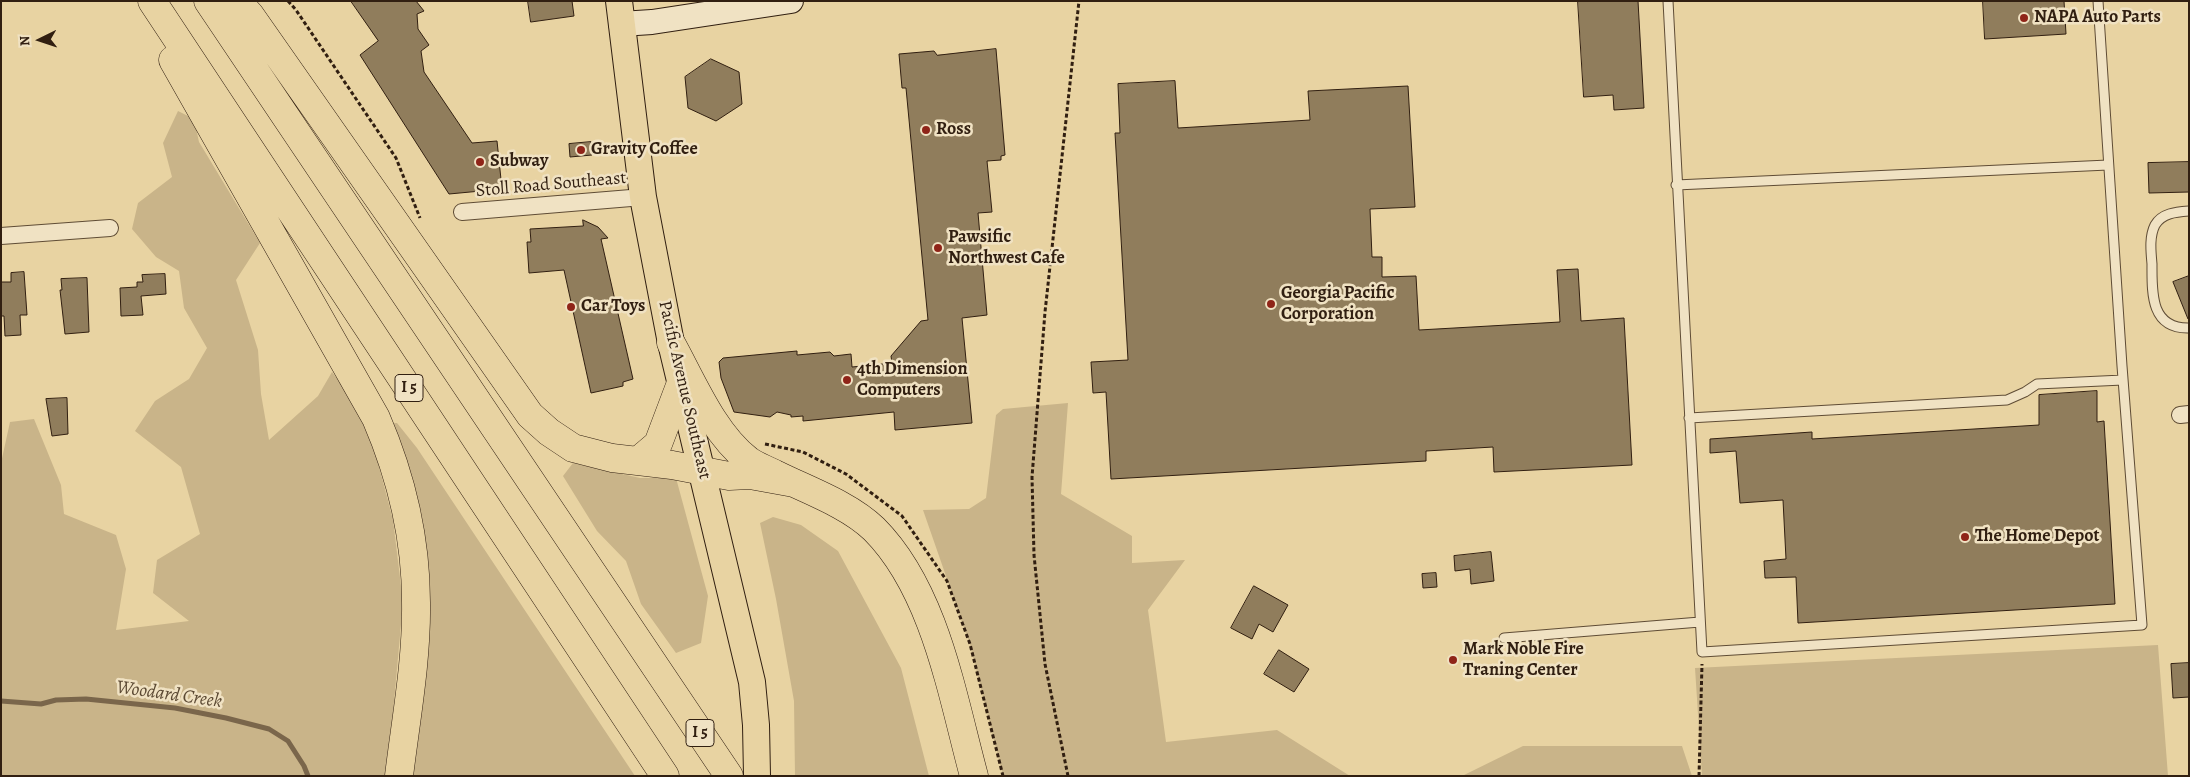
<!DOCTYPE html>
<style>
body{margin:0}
#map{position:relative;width:2190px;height:777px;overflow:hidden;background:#e8d3a2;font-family:Alegreya,serif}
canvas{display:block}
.frame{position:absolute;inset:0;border:2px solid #311f11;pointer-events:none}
.north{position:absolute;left:15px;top:15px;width:50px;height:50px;-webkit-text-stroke:4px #f0e2c3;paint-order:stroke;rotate:266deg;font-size:14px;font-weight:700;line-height:20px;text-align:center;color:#311f11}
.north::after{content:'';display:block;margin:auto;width:18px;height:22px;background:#311f11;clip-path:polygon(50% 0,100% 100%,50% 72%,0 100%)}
</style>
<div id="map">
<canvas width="2190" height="777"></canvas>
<div class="frame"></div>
<div class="north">N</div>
</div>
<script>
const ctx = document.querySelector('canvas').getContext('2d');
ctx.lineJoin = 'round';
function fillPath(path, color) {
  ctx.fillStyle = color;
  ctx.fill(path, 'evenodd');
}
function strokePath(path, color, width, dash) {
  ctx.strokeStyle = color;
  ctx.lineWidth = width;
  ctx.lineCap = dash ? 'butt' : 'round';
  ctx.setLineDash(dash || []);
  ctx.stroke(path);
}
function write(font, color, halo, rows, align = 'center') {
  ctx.font = font + ' Alegreya,serif';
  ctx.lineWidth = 5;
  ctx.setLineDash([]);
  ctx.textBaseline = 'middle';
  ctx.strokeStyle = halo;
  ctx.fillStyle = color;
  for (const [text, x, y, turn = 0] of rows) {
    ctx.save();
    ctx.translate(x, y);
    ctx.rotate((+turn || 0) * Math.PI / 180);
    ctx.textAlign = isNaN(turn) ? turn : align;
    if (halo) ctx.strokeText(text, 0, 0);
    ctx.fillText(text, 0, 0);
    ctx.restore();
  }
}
fillPath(new Path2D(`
 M178 111 194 119 199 142 260 243 236 280 258 350 261 394 269 440 318 396 332 372 366 417 393 520 403 602 393 713 385 776H1V463L10 422 34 419 61 485 64 514 116 535 126 569 116 630 189 621 153 593 157 560 200 534 181 467 135 431 155 401 189 379 207 348 184 308 179 271 156 257 132 229 138 203 172 177 163 143Z
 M1068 403 1061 494 1132 536V563L1185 560 1148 610 1166 742 1277 730 1350 776H1003L970 645 923 510 969 509 986 498 996 415 1003 409Z
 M394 423H397L417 448 635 776H407L421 661 392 425Z
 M573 463 640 478H676L708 596 701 643 676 653 641 604 626 561 597 531 563 476Z
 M773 517 801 525 838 551 901 668 929 776H795L794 701 776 599 760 523Z
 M2158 645 2168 776H1702L1695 668Z
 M1523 746H1682L1692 776H1462Z`), '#c9b489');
strokePath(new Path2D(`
 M1 701 41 704 56 700 86 699 175 708 226 718 269 729 288 741 304 766 308 776`), '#7a664b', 5);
const building = new Path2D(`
 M351 1H416L424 11 417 14 418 29 429 45 421 51 424 72 472 143 497 141 502 189 449 194 360 55 378 41Z
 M528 1H572L574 16 531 22Z
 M1578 1H1638L1644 108 1614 110 1613 95 1584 97Z
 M1983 1H2064L2066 34 1985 39Z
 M996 49 1005 155 1001 156V160L987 161 992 212 978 213 987 315 962 318 972 423 895 430 894 412 803 421V416L791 417V415L777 412 770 417 734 412 721 378 719 362 723 358 797 351V355L830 352 834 356 851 354 852 367 892 363 891 356 921 321 928 320 906 88H902L899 54 934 51 937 55Z
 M711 59 739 72 742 104 716 121 688 108 685 77Z
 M1175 81 1178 128 1310 120 1308 91 1408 86 1415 207 1370 209 1372 257H1382V277L1416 276 1419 330 1560 322 1557 270 1578 269 1581 321 1624 318 1632 465 1494 472 1493 447 1426 451V461L1111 479 1106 392 1093 393 1091 362 1128 360 1115 133H1120L1118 84Z
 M591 142 592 155 570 157 569 144Z
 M2189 162V192L2149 193 2148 163Z
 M583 220 598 227 608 238 601 239 633 379 623 382V386L591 393 564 270 529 273 527 242H531L530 229 583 226Z
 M24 272 27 315H20L21 335 5 336 4 316H1V282H11V273Z
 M165 274 166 294 141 296 143 315 121 316 120 288 137 287V282H143L142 275Z
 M2189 276V319H2188L2173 282Z
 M87 278 89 332 65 334 60 290H62L61 279Z
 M2097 391V422L2104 421 2115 604 1798 623 1796 577 1765 578 1764 561 1786 559 1783 500 1740 503 1736 451 1710 453V439L1812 432V439L2039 425V395Z
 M67 398 68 434 52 436 46 399Z
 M1491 552 1494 581 1471 584 1470 569 1455 571 1454 556Z
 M1436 573 1437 587 1423 588 1422 574Z
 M1254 586 1288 605 1273 632 1259 624 1252 639 1231 628Z
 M1279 650 1309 669 1294 692 1264 674Z
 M2189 663V697L2173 698 2171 664Z`);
fillPath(building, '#907d5c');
strokePath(building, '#311f11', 1);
const lane = new Path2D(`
 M1668 1 1702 652 2142 625 2122 366 2098 1
 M1676 185 2108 165
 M2189 211C2176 212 2162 213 2155 225 2149 237 2151 252 2152 264 2152 292 2150 329 2189 328
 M1689 418 2007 400 2025 392 2037 384 2123 380
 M1504 638 1700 622`);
const street = new Path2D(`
 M462 212 643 197
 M1 236 110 228
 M2180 415 2189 414`);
const secondary = new Path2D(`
 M621 24 652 22 791 1`);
const primary = new Path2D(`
 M619 1 643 197 671 343 752 682 756 725 757 776`);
const highway = new Path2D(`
 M152 1 665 776
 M208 1 729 776
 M237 1 250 15 530 415 549 432 573 448 612 458 672 465 729 476 750 475 794 483
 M173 60 376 418C401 476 416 538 416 602 417 660 406 718 399 776
 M671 343C692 381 713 433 748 460 755 466 766 469 775 474 807 490 848 504 874 529 935 590 952 695 974 776
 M638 461 658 444 681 383`);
strokePath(lane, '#5f4c35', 11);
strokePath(street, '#5f4c35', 18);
strokePath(secondary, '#311f11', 26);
strokePath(primary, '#311f11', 28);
strokePath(highway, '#311f11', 29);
strokePath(new Path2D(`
 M288 1 296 10 396 158 420 218
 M765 444 803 452 846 474 902 516 947 581 970 644 1003 776
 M1068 776 1045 664 1034 555 1032 477 1045 312 1079 1
 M1699 776 1702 664`), '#311f11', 3, [4, 2.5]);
strokePath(lane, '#f0e2c3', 9);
strokePath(street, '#f0e2c3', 16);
strokePath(secondary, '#f0e2c3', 24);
strokePath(primary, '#e8d3a2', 26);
strokePath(highway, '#e8d3a2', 28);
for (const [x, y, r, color] of [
 [2024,18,5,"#8f2418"],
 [926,130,5,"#8f2418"],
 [581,150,5,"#8f2418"],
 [480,162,5,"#8f2418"],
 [938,248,5,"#8f2418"],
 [1271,304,5,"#8f2418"],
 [571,307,5,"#8f2418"],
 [847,380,5,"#8f2418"],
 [1965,537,5,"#8f2418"],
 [1453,660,5,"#8f2418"]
]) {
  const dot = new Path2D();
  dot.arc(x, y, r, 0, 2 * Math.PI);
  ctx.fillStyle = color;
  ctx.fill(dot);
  strokePath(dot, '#f0e2c3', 2);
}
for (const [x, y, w] of [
 [409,388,28],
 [700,733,28]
]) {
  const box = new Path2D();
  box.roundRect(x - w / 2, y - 13.5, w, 27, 4);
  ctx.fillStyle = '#f0e2c3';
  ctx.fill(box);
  strokePath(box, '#311f11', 1);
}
write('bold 16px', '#311f11', null, [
 ["I 5",409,388],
 ["I 5",700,733]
]);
write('bold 18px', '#311f11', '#f0e2c3', [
 ["NAPA Auto Parts",2034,18],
 ["Ross",936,130],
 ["Gravity Coffee",591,150],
 ["Subway",490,162],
 ["Pawsific",948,238],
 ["Northwest Cafe",948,259],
 ["Georgia Pacific",1281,294],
 ["Corporation",1281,315],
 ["Car Toys",581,307],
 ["4th Dimension",857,370],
 ["Computers",857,391],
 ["The Home Depot",1975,537],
 ["Mark Noble Fire",1463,650],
 ["Traning Center",1463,671]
], 'left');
write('18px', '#311f11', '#f0e2c3', [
 ["Stoll Road Southeast",551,185,-5],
 ["Pacific Avenue Southeast",684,390,77]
]);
write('italic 19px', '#5b4933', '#f0e2c3', [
 ["Woodard Creek",169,695,8]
]);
</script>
